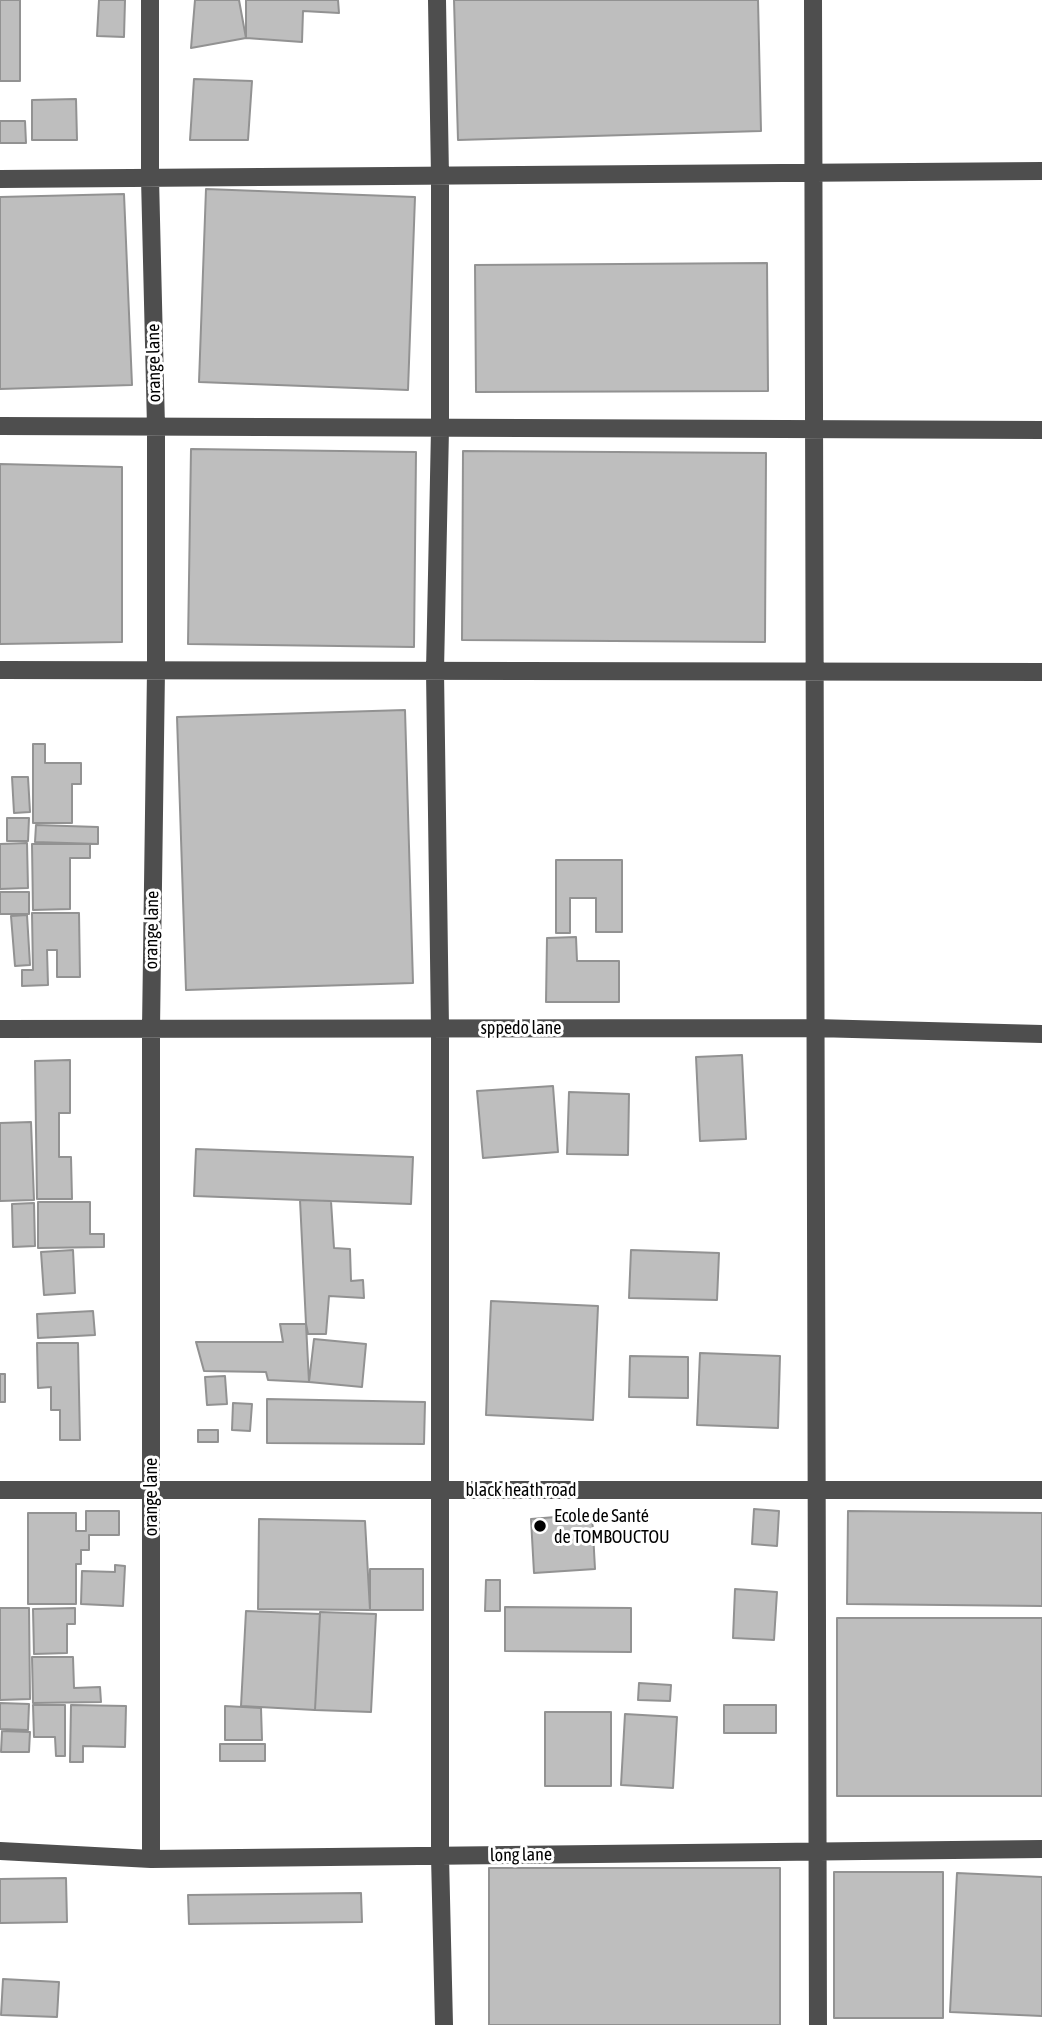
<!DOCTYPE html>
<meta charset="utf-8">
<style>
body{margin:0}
canvas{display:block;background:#fff}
</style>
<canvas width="1042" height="2025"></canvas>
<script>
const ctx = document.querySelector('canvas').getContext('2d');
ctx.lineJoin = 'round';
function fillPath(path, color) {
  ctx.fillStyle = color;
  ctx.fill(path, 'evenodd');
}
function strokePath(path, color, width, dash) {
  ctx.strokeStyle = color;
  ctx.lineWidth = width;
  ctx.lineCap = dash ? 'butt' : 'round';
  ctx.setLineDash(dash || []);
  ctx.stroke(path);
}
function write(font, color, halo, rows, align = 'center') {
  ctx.font = font + ' "Asap Condensed",sans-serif';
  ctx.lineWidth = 6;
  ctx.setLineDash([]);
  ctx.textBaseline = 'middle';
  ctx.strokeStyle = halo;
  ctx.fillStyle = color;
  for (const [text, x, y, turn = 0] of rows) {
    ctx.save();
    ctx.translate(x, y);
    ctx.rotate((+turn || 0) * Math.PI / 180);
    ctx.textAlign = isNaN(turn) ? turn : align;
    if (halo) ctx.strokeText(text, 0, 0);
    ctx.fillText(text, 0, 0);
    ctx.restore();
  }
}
const building = new Path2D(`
 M0 0H20V81H0Z
 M99 0H125L124 37 97 36Z
 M195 0H239L246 38 191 48Z
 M246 0H338L339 13 303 11 302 42 246 38Z
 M454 0H758L761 131 458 140Z
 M194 79 252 81 248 140H190Z
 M76 99 77 140H32V100Z
 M0 121H25L26 143H0Z
 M206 189 415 197 408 390 199 382Z
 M124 194 132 385 0 389V197Z
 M767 263 768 391 476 392 475 265Z
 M191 449 416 452 414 647 188 644Z
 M463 451 766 453 765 642 462 640Z
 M0 464 122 467V642L0 644Z
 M405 710 413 983 186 990 177 717Z
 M33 744H45V763H81V784H72V823H33Z
 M12 777H28L30 812 14 813Z
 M7 818H29L28 841H7Z
 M36 825 98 827V844L35 842Z
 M27 843 28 888 0 889V844Z
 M32 844H90V858H70V909L33 910Z
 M556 860H622V932H596V898H570V933H556Z
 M0 892H29V914H0Z
 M32 913H79L80 977H57V950H47L48 985 22 986V970H33Z
 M27 915 30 965 15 966 11 916Z
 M576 937 577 961H619V1002H546L547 938Z
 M742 1055 746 1139 700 1141 696 1057Z
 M70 1060V1113H59V1157H71L72 1199H37L35 1061Z
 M553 1086 558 1152 483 1158 477 1091Z
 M569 1092 629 1094 628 1155 567 1154Z
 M31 1122 34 1200 0 1201V1123Z
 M196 1149 413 1157 411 1204 194 1196Z
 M300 1200 331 1201 334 1248 350 1249 351 1281 363 1280 364 1298 329 1296 326 1334H308L306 1324Z
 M38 1202H90V1234H104V1247L38 1248Z
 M34 1203 35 1246 13 1247 12 1204Z
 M73 1250 75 1293 44 1295 41 1252Z
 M631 1250 719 1253 717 1300 629 1298Z
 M491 1301 598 1306 593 1420 486 1415Z
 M93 1311 95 1335 38 1338 37 1314Z
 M280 1324H306L309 1382 268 1380 266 1372 204 1371 196 1342H283Z
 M314 1339 366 1344 362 1387 309 1382Z
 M37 1343H78L80 1440H60V1410H51V1387L38 1388Z
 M700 1353 780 1356 778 1428 697 1425Z
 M630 1356 688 1357V1398L629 1397Z
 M0 1374H5V1402H0Z
 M225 1376 227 1404 207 1405 205 1377Z
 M267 1399 425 1402 424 1444 267 1443Z
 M233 1403 252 1404 250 1431 232 1430Z
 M198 1430H218V1442H198Z
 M754 1509 779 1511 777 1546 752 1544Z
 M86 1511H119V1535H89V1550H81V1564H76V1604H28V1513H76V1531H86Z
 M848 1511 1042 1513V1606L847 1604Z
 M592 1514 595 1569 534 1573 531 1519Z
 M259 1519 365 1521 370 1610 258 1609Z
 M115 1565 125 1566 123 1606 81 1604 82 1571 115 1572Z
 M370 1569H423V1610H370Z
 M486 1580H500V1611H485Z
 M735 1589 777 1592 774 1640 733 1638Z
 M505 1607 631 1608V1652L505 1651Z
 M0 1608H29L30 1699 0 1700Z
 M75 1608V1624H67V1653L34 1654 33 1609Z
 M246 1611 320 1614 315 1710 241 1706Z
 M320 1612 376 1614 371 1712 315 1710Z
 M837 1618H1042V1796H837Z
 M32 1657H73L74 1688 100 1687 101 1702 33 1703Z
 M639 1683 671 1685 670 1701 638 1700Z
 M0 1703 29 1704 28 1730 0 1729Z
 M33 1705H65V1756H56L55 1737H34Z
 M71 1705 126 1706 125 1747 83 1746V1762H70Z
 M724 1705H776V1733H724Z
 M225 1706 261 1708 262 1740H225Z
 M545 1712H611V1786H545Z
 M625 1714 677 1717 673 1788 621 1785Z
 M2 1731 30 1732 29 1752H1Z
 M220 1744H265V1761H220Z
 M489 1868H780V2025H489Z
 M834 1872H943V2018H834Z
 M957 1873 1042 1877V2016L950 2012Z
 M66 1878 67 1922 0 1923V1879Z
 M361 1893 362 1922 189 1924 188 1895Z
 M3 1979 59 1982 57 2017 1 2015Z`);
fillPath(building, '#bebebe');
strokePath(building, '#929292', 2);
strokePath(new Path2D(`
 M150 0V178L156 427V670L151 1028V1859
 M437 0 440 176V429L435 671 440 1028V1856L444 2025
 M813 0 818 2025
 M0 179 1042 171
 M0 426 1042 430
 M0 670 1042 672
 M0 1029 815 1028 1042 1034
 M0 1490H1042
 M0 1851 151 1859 1042 1849`), '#4e4e4e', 18);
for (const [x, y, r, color] of [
 [540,1526,7,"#000"]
]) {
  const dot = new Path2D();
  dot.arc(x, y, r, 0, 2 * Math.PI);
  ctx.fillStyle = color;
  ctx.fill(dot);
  strokePath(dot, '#fff', 2.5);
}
write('18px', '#000', '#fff', [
 ["orange lane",154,363,-91],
 ["orange lane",152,930,-89],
 ["sppedo lane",521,1028],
 ["black heath road",521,1490],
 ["orange lane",151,1497,-90],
 ["long lane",521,1855,-1]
]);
write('18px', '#000', '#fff', [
 ["Ecole de Santé",554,1516],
 ["de TOMBOUCTOU",554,1537]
], 'left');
</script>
